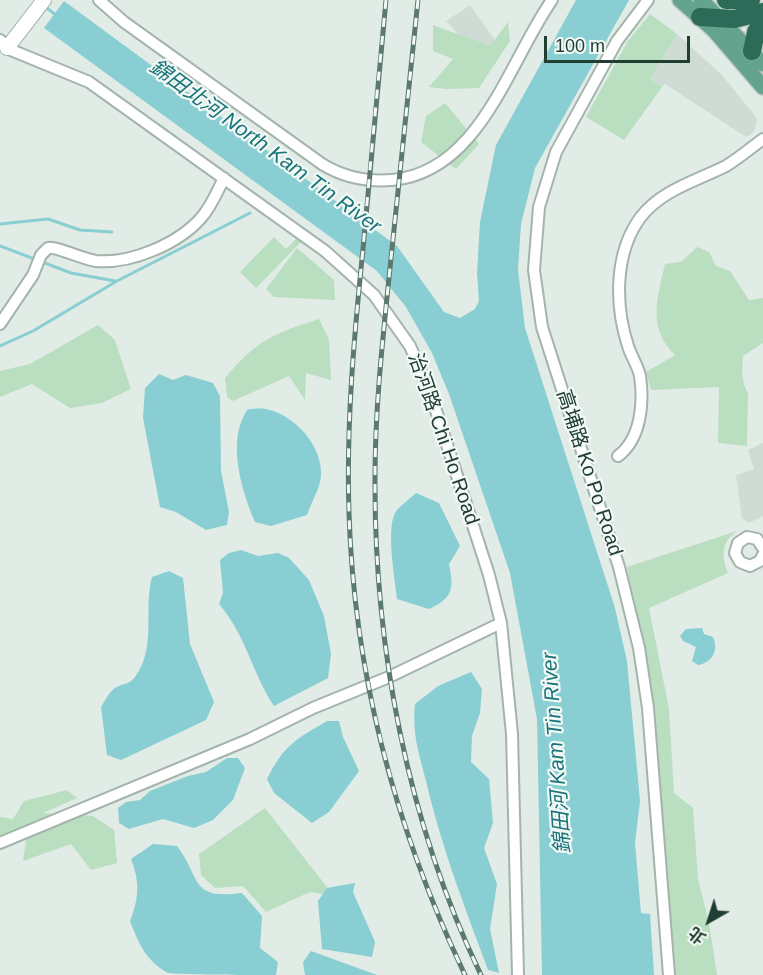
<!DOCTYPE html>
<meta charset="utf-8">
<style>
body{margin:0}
#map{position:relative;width:763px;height:975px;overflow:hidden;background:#e1ece6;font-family:Arial,"Noto Sans TC",sans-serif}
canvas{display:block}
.north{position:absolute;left:679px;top:891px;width:60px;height:60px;-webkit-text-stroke:4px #f2f9f5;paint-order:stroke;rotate:219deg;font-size:16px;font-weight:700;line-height:24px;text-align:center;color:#213e33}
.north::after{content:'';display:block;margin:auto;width:21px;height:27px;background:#213e33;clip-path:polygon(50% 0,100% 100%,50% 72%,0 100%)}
.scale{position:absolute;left:544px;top:36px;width:146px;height:27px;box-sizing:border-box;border:3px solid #213e33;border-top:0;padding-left:8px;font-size:18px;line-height:21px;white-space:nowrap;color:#213e33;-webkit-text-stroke:4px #f2f9f5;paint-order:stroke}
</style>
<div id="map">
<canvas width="763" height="975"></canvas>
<div class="north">北</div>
<div class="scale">100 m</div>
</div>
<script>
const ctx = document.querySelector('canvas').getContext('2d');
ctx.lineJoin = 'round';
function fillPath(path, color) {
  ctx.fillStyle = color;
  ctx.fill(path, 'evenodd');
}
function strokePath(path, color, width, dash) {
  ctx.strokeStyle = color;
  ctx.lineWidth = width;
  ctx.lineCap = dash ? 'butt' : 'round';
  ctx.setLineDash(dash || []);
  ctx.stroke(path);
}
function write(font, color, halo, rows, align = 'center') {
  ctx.font = font + ' Arial,"Noto Sans TC",sans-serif';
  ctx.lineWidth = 4.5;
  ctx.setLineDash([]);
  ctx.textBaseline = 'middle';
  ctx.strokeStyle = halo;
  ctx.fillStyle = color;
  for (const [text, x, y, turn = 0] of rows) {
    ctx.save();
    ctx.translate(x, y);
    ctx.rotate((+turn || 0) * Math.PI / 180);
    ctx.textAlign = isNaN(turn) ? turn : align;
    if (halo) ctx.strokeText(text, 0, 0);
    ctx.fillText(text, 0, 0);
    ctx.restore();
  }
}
fillPath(new Path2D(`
 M470 5 500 47 485 64 446 21Z
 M677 34 721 74 753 113 757 120 754 132 746 137 665 84 662 87 650 79Z
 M763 443V516L749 523 742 518 736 475 754 469 748 450Z`), '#cfdcd5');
fillPath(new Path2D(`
 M650 14 677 34 650 79 662 87 624 140 586 117 628 41Z
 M508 22 510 41 479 88 447 89 429 87 453 59 433 51V25L490 46Z
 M445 103 479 144 456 169 421 142 426 116Z
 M300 235 305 238 256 288 240 272 274 237 286 249Z
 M697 247 709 252 716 266 730 271 749 300 763 298V343L743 356C742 369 741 382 748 393L747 446 718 443 719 387 651 390 646 372 675 355C647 327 657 299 665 264L681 262Z
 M297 248 334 280 335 300 274 297 266 289Z
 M319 319 329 339 331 380 306 373 305 400 289 376 233 401 227 397 225 378C257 340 273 334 319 319Z
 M98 325 115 340 131 389 102 403 70 408 32 384 0 397V371L30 364Z
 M737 531C721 542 721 556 728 573L649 608 669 709 674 793 693 808 698 879 709 923 717 975H675L654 707 627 567Z
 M67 790 77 798 43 813 93 816 114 830 117 863 91 870 71 844 23 861 26 840 0 839V817L13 819 24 801Z
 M265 808 334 896 310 892 266 912 243 886 215 888 201 875 199 854Z`), '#b9dec0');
fillPath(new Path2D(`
 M576 0H629L535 168 521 224 518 270 525 328 615 608 627 661 640 801 635 843 641 913 650 914 654 975H542L537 719 510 573 449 394 432 353 406 307 377 271 44 28 64 1 397 246 444 312 460 318 475 309 479 301 477 273 480 222 496 145Z
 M159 374 173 380 186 375 213 383 220 396 221 471 229 512 227 525 206 530 176 512 160 507 143 418 145 388Z
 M248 409C253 409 261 408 266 409 295 415 323 446 321 476 320 489 311 502 307 515L271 526 255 522C241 490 226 439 248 409Z
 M416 493 439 503 460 546 449 564C454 589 453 598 429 609L397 599C395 579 386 531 395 513 399 506 410 499 416 493Z
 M241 550 258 556 278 553 289 558 309 580 324 616 331 654 328 678 274 706C251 671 247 637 219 604L223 593 220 560 229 553Z
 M169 571 183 578 190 644 214 702 206 720 121 760 107 755 101 707C105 701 109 692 115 688 121 684 131 684 135 677 157 647 143 610 152 577Z
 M702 628 704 634 713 637C719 650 712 663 698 665L692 661 696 647 683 641 680 636 686 629Z
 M471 672 482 689 480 713 472 736 471 762 489 779 493 823 484 848 497 884 490 929 499 973 488 970C465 908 441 846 426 781 419 753 412 734 415 704L438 686Z
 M327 721H339L343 737 359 771 329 812 312 823 274 793 267 779C284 745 295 740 327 721Z
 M227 758H238L245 768 233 800 213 820 194 828 163 819 129 829 119 823 118 808 126 802 140 800 150 791 188 776 206 772Z
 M153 844 177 846C202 879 189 900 242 893L262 916 260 948 278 962 276 975C258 975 179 975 168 973 146 961 139 944 130 921 139 899 140 882 131 859Z
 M355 883 353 892 375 942 372 957 322 949 318 901 327 888Z
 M311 951 377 975H305L303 962Z`), '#88ced3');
strokePath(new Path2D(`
 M44 6 56 15
 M0 224 48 219 80 230 112 232
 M0 246 71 273 115 281
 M0 346 33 331 117 281 250 213`), '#88ced3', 3);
const street = new Path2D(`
 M99 0 124 22 322 164C343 177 367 182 392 180 480 172 508 63 552 0
 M648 0 617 41 556 152 539 207 534 270 542 327 619 567 639 648 648 708 669 975
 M0 40 11 50 89 82 325 251 374 295 410 346 431 395 489 575 501 623 512 734 518 975
 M0 324 33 275 41 255 48 248C56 246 82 259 96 261 131 264 178 244 201 218 211 207 217 192 224 178
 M618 456C641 439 644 403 640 376 638 366 631 356 628 346 615 306 614 254 640 218 661 190 696 181 726 166 739 158 751 148 763 139
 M763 548 757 539 747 537 738 543 735 553 740 562 750 566 760 561 763 555
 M0 843 250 739 313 708 389 677 501 623`);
const secondary = new Path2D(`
 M7 48 44 0`);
const primary = new Path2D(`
 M680 0 714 30 763 87
 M701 0 763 64`);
const highway = new Path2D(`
 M726 0H751
 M700 17 734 19 763 12
 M752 51 756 32 763 22`);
strokePath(street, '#a4b4ad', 14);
strokePath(secondary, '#9fb8ad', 16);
strokePath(primary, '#c1c9c6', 18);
strokePath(highway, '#c1c9c6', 21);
strokePath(street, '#fff', 10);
strokePath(secondary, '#fff', 14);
strokePath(primary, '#64a38d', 15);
strokePath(highway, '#2c6b58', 18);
const rail = new Path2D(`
 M386 0C378 83 370 166 363 249 354 337 346 425 349 513 354 673 396 830 465 975
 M418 0C409 89 399 179 390 268 383 337 375 407 375 477 374 647 407 821 481 975`);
strokePath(rail, '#5b796f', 5);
strokePath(rail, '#f2f9f5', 3, [9]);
write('20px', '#213e33', '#f2f9f5', [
 ["治河路 Chi Ho Road",443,439,71],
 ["高埔路 Ko Po Road",589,473,72]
]);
write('italic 21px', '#19747b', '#f2f9f5', [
 ["錦田北河 North Kam Tin River",265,147,36],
 ["錦田河 Kam Tin River",557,753,-94]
]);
</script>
